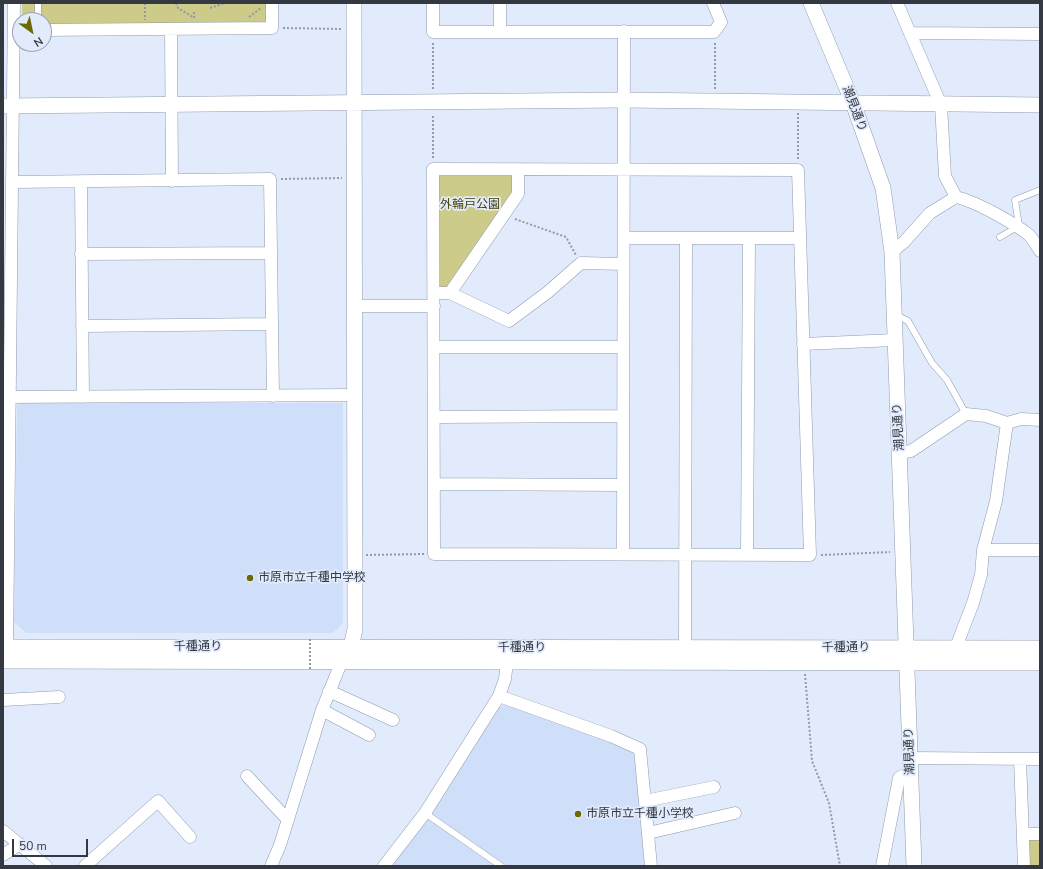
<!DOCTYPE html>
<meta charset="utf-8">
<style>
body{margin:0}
#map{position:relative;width:1043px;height:869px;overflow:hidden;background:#e2ebfc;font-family:"Nunito Sans",sans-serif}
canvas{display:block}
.frame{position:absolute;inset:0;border:4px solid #343941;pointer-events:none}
.north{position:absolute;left:12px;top:12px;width:40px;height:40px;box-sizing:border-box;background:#e2ebfc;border:1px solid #9ca4b1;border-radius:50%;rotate:147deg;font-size:11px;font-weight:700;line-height:16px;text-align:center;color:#343941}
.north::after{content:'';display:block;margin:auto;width:14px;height:18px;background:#6d6902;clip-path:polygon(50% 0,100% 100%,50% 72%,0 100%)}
.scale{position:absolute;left:12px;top:839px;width:76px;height:18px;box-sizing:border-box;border:2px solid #343941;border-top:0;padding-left:5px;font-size:12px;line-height:14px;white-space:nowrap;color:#343941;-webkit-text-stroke:3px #e2ebfc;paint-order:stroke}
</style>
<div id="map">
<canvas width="1043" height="869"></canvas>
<div class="frame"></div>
<div class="north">N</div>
<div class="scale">50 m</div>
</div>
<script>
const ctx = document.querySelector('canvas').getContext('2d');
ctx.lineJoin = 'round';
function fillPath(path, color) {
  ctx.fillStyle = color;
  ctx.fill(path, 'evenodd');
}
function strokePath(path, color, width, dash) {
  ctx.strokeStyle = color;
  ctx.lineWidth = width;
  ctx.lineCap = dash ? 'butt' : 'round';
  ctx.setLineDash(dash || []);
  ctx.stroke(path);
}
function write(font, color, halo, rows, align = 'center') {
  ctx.font = font + ' "Nunito Sans","Noto Sans JP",sans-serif';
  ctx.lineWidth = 3.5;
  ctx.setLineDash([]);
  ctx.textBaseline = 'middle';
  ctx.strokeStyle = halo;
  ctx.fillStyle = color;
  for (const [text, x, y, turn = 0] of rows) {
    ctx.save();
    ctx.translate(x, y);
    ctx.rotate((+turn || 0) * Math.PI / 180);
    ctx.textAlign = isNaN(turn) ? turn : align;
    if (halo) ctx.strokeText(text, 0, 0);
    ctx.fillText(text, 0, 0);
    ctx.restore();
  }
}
fillPath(new Path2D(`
 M21 403H343V623L333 633H26L14 622 17 406Z
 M507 704 630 749 636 757 645 866H389L496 709Z`), '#cfdff9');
fillPath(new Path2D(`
 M22 3H267V19L264 23 44 25V20H22Z
 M511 173 515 178 514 194 450 287 443 289 440 286 439 177 444 174Z
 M1023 834H1040V866H1024Z`), '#cdcb89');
const service = new Path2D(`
 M38 20V3
 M1000 237 1019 226 1015 200 1040 190
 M896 315 908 321 932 363 947 380 966 414
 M425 813 501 866`);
const minor = new Path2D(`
 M433 3V32H714L721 22 713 3
 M500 3V31
 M897 3 941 105 945 176 956 197
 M171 29 172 181
 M44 30 272 28V3
 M910 33 1040 34
 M433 169 798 170 810 555 434 554Z
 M81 181 83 397
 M12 182 270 179 273 396
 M624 238H799
 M892 252 904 242 930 213 956 197C975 201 1014 223 1029 235 1033 239 1037 246 1040 251
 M81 254 271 253
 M434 293H450L509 321 548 292 581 263 623 264
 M450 293 518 194V169
 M355 306H434
 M82 326 272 324
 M803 344 895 340
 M434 347H623
 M3 397 355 395
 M434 417 623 416
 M900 453 911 451 966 414 986 416 1007 423 1021 419 1040 420
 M434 484 623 485
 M983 550H1040
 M623 553 624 31
 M747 554 749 239
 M7 647 14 3
 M956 647 973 603 981 575 983 550 996 501 1007 423
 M685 649 686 238
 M329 691 393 720
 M499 696 611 736 640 749 651 866
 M3 700 59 697
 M322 710 369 735
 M910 758 1040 759
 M1020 759 1024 866
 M247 776 288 820
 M645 801 714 787
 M3 831 46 866
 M648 833 735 813
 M1023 834H1040
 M3 855 20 844
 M85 866 158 801 190 837
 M271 866 280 845 322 710 341 663
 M384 866 425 813 499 696 505 679 507 662
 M882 866 899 778 911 771`);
const tertiary = new Path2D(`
 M811 3 853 103 883 188 892 252 914 866
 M3 106 624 100 1040 105
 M3 647 1040 648
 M346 656 351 647 355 629 354 3
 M3 661 1040 663`);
strokePath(service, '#8f9aad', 7);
strokePath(minor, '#8f9aad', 13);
strokePath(tertiary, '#8f9aad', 16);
strokePath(new Path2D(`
 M145 3V20
 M176 3 178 8 193 17
 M210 8 225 3
 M249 17 261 8
 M194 18V10
 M283 28 342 29
 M433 43V90
 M715 43V89
 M433 158V115
 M798 159V113
 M281 179 342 178
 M515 219 566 237 576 255
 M366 555 424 554
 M821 555 890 552
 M805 674 812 761 829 803 840 866`), '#939aa7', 2, [2, 2]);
strokePath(service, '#fff', 6);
strokePath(minor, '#fff', 12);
strokePath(tertiary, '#fff', 15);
strokePath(new Path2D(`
 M310 639V671`), '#939aa7', 2, [2, 2]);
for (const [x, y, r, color] of [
 [250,578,4,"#6d6902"],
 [578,814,4,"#6d6902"]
]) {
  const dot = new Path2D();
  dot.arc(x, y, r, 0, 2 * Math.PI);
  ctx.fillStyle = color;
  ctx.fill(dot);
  strokePath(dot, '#e2ebfc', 1.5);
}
write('12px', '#343941', '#e2ebfc', [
 ["潮見通り",854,109,69],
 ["潮見通り",899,427,-93],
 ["千種通り",198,647],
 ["千種通り",522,648],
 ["千種通り",846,648],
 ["潮見通り",910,751,-92]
]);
write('12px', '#444104', '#e2ebfc', [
 ["外輪戸公園",470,205]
]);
write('12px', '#343941', '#e2ebfc', [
 ["市原市立千種中学校",258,578],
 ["市原市立千種小学校",586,814]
], 'left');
</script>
